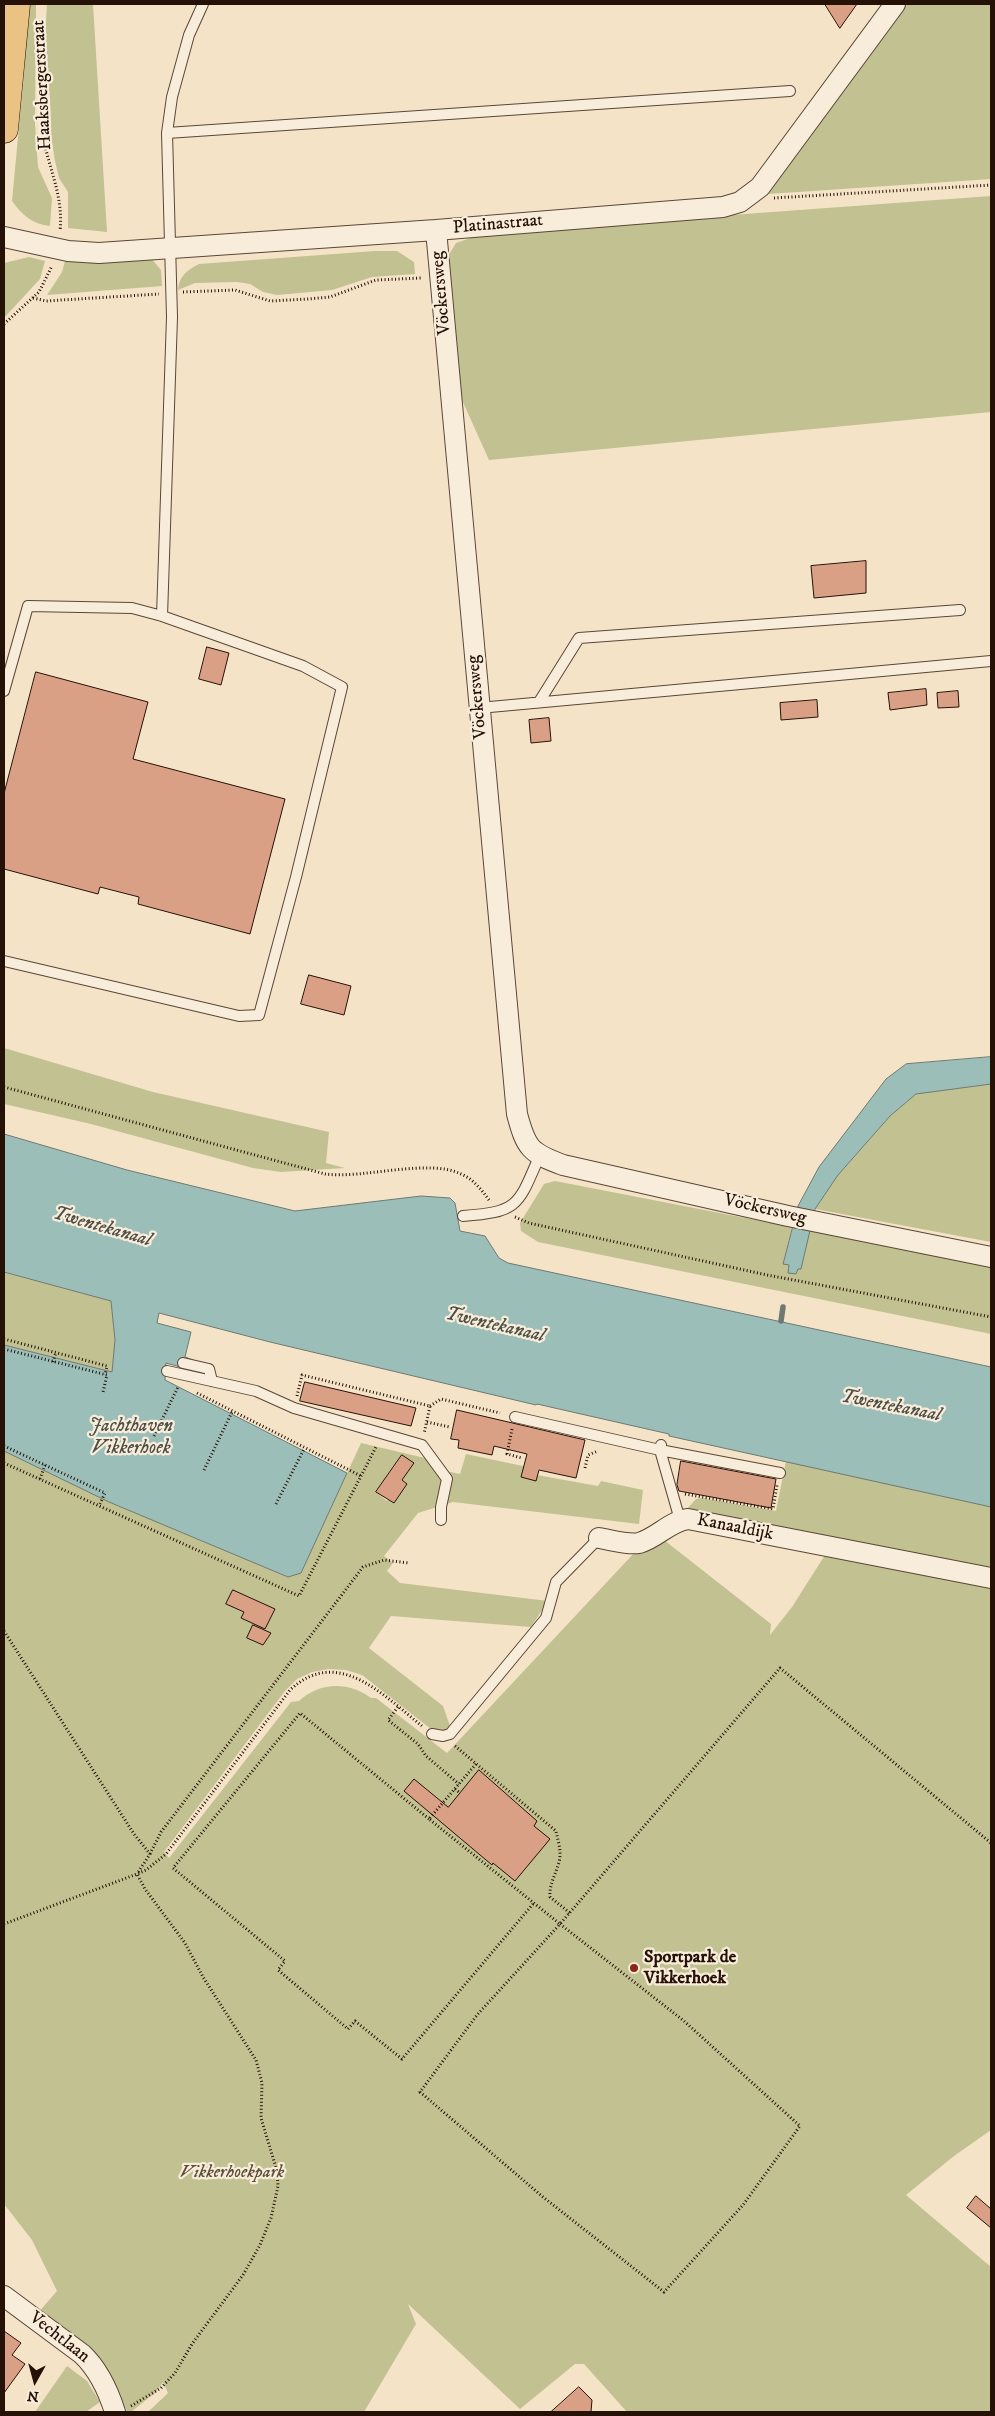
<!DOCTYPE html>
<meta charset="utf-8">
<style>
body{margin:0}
#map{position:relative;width:995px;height:2416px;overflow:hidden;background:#f5e3c7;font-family:"IM FELL DW Pica",serif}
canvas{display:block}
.frame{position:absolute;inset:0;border:5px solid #261107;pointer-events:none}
.north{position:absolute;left:10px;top:2356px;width:50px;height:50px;-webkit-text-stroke:4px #f8eddb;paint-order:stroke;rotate:187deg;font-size:14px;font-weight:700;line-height:20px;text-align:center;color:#261107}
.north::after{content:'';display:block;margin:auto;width:18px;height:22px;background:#261107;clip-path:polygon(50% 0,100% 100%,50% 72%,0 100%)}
</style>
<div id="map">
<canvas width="995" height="2416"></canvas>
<div class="frame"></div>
<div class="north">N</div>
</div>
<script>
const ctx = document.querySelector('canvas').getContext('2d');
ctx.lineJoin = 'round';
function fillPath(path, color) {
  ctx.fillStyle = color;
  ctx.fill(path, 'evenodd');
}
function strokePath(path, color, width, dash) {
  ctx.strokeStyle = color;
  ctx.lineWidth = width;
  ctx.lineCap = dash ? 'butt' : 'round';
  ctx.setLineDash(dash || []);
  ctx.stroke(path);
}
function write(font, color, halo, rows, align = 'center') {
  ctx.font = font + ' "IM FELL DW Pica",serif';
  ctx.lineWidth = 4.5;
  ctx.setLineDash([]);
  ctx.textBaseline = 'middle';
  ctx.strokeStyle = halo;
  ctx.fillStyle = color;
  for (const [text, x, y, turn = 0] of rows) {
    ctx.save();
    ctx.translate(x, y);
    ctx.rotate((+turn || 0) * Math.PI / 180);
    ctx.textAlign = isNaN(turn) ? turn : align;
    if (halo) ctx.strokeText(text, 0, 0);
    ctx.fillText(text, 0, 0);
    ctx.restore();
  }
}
fillPath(new Path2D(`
 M28 4H36L35 124 38 167 52 198 50 226C32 224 22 215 12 201L24 74Z
 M47 4H93L107 232 68 228V192L59 178 55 161 51 136 50 97 44 55Z
 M906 4H991V179L768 194Z
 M991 196V412L489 460 462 400 447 258 456 243 485 233Z
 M375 251H397L414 262 415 274 372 277 332 290 277 295 263 292 250 284 237 282 195 283 178 290C179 276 187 270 199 264Z
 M29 257 45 261 40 279 4 318V263Z
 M151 258 161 270 162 286 47 295 62 272 65 261Z
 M4 1048 153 1092 329 1132 326 1163 345 1168 281 1172 253 1168 91 1124 4 1104Z
 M991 1084V1242L815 1209 838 1175 890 1116 916 1094Z
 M555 1181 792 1227 783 1263 789 1265V1273L796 1274 798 1269 801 1268 809 1230 991 1266V1334L538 1242 521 1231 520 1223 544 1184Z
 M4 1272 111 1301 115 1340 112 1372 4 1345Z
 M361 1443 442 1462 446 1471 460 1474 466 1454 532 1468 531 1474 598 1486 601 1481 643 1490 639 1524 453 1502 418 1513 384 1556 393 1563 387 1571 400 1583 548 1601 531 1627 391 1616 369 1648 443 1706 450 1726 447 1730 431 1729 362 1675 346 1670 328 1669 312 1672 297 1679 285 1691 164 1852 169 1858 291 1702 299 1701C319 1682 349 1681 371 1698H376L447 1753 636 1551 664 1540 771 1624 770 1635 792 1607 825 1555 991 1587V2130L954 2156 906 2195 991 2267V2412H627L584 2364H575L520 2409 408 2304 416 2324 364 2412H148L168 2393 163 2382 156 2392 131 2412H127L118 2391 37 2314 57 2291 32 2240 4 2204V1451L109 1502 288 1577 301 1573ZM402 1455 413 1464 402 1480 407 1484 396 1500 391 1496 387 1501 376 1492Z
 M786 1461 991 1507V1570L685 1511 696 1499 702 1498 776 1511Z
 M67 2366 87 2381 100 2402 86 2412H35Z`), '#c2c191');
const water = new Path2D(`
 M991 1057V1084L916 1094 890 1116 838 1175 815 1209 801 1269H798L796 1274 788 1273 789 1265 783 1264 798 1206 819 1167 886 1079 906 1064Z
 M4 1134 127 1170 295 1211 421 1196 450 1198 455 1203 460 1231 485 1236 499 1258 508 1263 991 1367V1507L669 1436V1434L537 1404 536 1405 270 1342 159 1313 157 1323 191 1332 185 1357 193 1360 191 1370 166 1363 165 1380 347 1473 301 1573 288 1577 109 1502 4 1451V1345L112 1372 115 1340 111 1301 4 1272Z`);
fillPath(water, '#9cbeb9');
strokePath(water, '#6d7972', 1);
strokePath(new Path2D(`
 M781 1321 783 1307`), '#6d7972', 5.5);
const building = new Path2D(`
 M825 4H857L840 28Z
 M866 561V593L814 598 811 566Z
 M207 647 229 653 221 685 199 679Z
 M36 672 148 702 133 759 285 799 250 934 138 904 139 897 100 887 98 894 4 869V794Z
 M926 689 927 705 890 710 888 693Z
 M958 691 959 707 938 708 937 693Z
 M817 700 818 717 781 720 780 703Z
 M549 718 551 741 531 743 529 720Z
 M309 975 351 986 344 1015 301 1004Z
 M305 1382 416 1408 411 1426 300 1401Z
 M457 1410 585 1440 576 1478 539 1470 536 1481 521 1477 527 1454 494 1446 492 1455 458 1448 459 1440 451 1439Z
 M402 1455 414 1463 402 1480 407 1484 394 1503 376 1492Z
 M681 1461 776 1479 771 1508 679 1491 677 1485Z
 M233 1590 275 1609 265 1629 241 1618 244 1612 226 1604Z
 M253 1625 271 1633 263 1645 247 1638Z
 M479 1770 537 1821 534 1826 550 1839 515 1881 493 1863 492 1865 404 1791 414 1779 448 1807Z
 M976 2196 991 2209V2228L967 2208Z
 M4 2331 21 2343 12 2355 25 2364 4 2393Z
 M579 2387 592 2400 591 2412H551Z`);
fillPath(building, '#d9a086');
strokePath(building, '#261107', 1);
const service = new Path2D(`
 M167 133 790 91
 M162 616 172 317 167 133 172 97 189 35 203 4
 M4 691 28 606 132 608 162 616 303 666 342 687 296 877 259 1015 239 1016 4 961
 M539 702 579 638 960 610
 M479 708 991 661
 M463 1216C518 1212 518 1206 539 1157
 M183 1363 209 1369 212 1381
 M167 1371 256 1391 294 1408 422 1445 447 1479 441 1507V1520
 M515 1417 660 1450 780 1473
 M661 1445 660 1450 680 1520
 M432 1734 443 1736 450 1734 546 1618 556 1582 599 1538`);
const minor = new Path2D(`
 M436 230 517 1114C526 1148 530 1153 563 1165L788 1216 991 1257
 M4 237 68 251 99 253 436 230 723 207 740 202 760 187 895 4
 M599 1538C611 1540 628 1545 639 1543 657 1538 670 1521 688 1519L991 1578
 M4 2296 82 2354C99 2370 108 2390 115 2412`);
const primary = new Path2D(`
 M4 129 16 4`);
strokePath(service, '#5a4637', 12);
strokePath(minor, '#5a4637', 22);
strokePath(primary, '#261107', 29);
strokePath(new Path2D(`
 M39 20 42 131C47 165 64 195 60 231
 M774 198 991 185
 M183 292 235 290 270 301 308 299 330 297 376 280 422 278
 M33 298 46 301 159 294
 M4 324 39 292 52 266
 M4 1087 325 1174C364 1179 429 1158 461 1174 473 1179 481 1189 489 1200
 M515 1217 529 1223 767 1275 991 1317
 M4 1339 107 1366 105 1375
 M4 1349 107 1375 103 1392
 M53 1362 56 1352
 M197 1393 361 1476
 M297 1396 302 1375 430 1406 424 1434
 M430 1406 441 1399 500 1413
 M427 1422 450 1427
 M512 1429 507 1454 522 1458
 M154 1436 178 1387
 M4 1446 105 1493 99 1506
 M4 1463 299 1596 377 1445
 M585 1468 588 1455 598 1451
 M204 1470 232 1412
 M40 1479 45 1465
 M685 1494 773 1509 777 1485
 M276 1504 304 1449
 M4 1631 134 1834 150 1854 137 1874
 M398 1707 388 1720 418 1744 426 1756 459 1784
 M455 1746 556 1831C558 1841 562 1852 559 1862 556 1874 549 1884 550 1897L570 1913
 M476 1764 429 1819 560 1924 780 1668 991 1843
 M455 1789 460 1793
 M429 1819 300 1713 173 1868 285 1961 278 1970 348 2029 355 2021 402 2059 533 1904
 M150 1854 161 1832 363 1567 384 1560 409 1563
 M4 1924 137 1874 146 1870 166 1854 290 1690C338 1645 384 1696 422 1726
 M560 1924 684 2021 800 2126 743 2205 664 2292 543 2197 420 2092 477 2015Z
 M131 2406 161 2388 175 2373 192 2344 243 2275 260 2245 271 2218 278 2186 277 2171 261 2118 262 2083 256 2060 203 1977 185 1943 145 1889 137 1874`), '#261107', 3, [1, 2.5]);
strokePath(service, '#f8eddb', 10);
strokePath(minor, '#f8eddb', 20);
strokePath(primary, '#eac284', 28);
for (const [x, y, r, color] of [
 [634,1968,5,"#8f2418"]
]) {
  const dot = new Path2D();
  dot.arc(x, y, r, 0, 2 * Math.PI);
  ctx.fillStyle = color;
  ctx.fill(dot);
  strokePath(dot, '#f8eddb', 2);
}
write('18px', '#261107', '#f8eddb', [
 ["Haaksbergerstraat",43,85,-93],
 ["Platinastraat",498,225,-5],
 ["Vöckersweg",442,293,-95],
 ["Vöckersweg",478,697,-95],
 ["Vöckersweg",765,1210,13],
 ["Kanaaldijk",735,1528,11],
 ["Vechtlaan",59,2338,38]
]);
write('bold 18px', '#261107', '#f8eddb', [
 ["Sportpark de",644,1958],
 ["Vikkerhoek",644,1979]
], 'left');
write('italic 18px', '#5d4f37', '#f8eddb', [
 ["Vikkerhoekpark",232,2173]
]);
write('italic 19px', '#4f4e45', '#f8eddb', [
 ["Twentekanaal",102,1228,16],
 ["Twentekanaal",495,1326,13],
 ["Twentekanaal",891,1407,11],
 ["Jachthaven",131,1427],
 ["Vikkerhoek",131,1449]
]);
</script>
